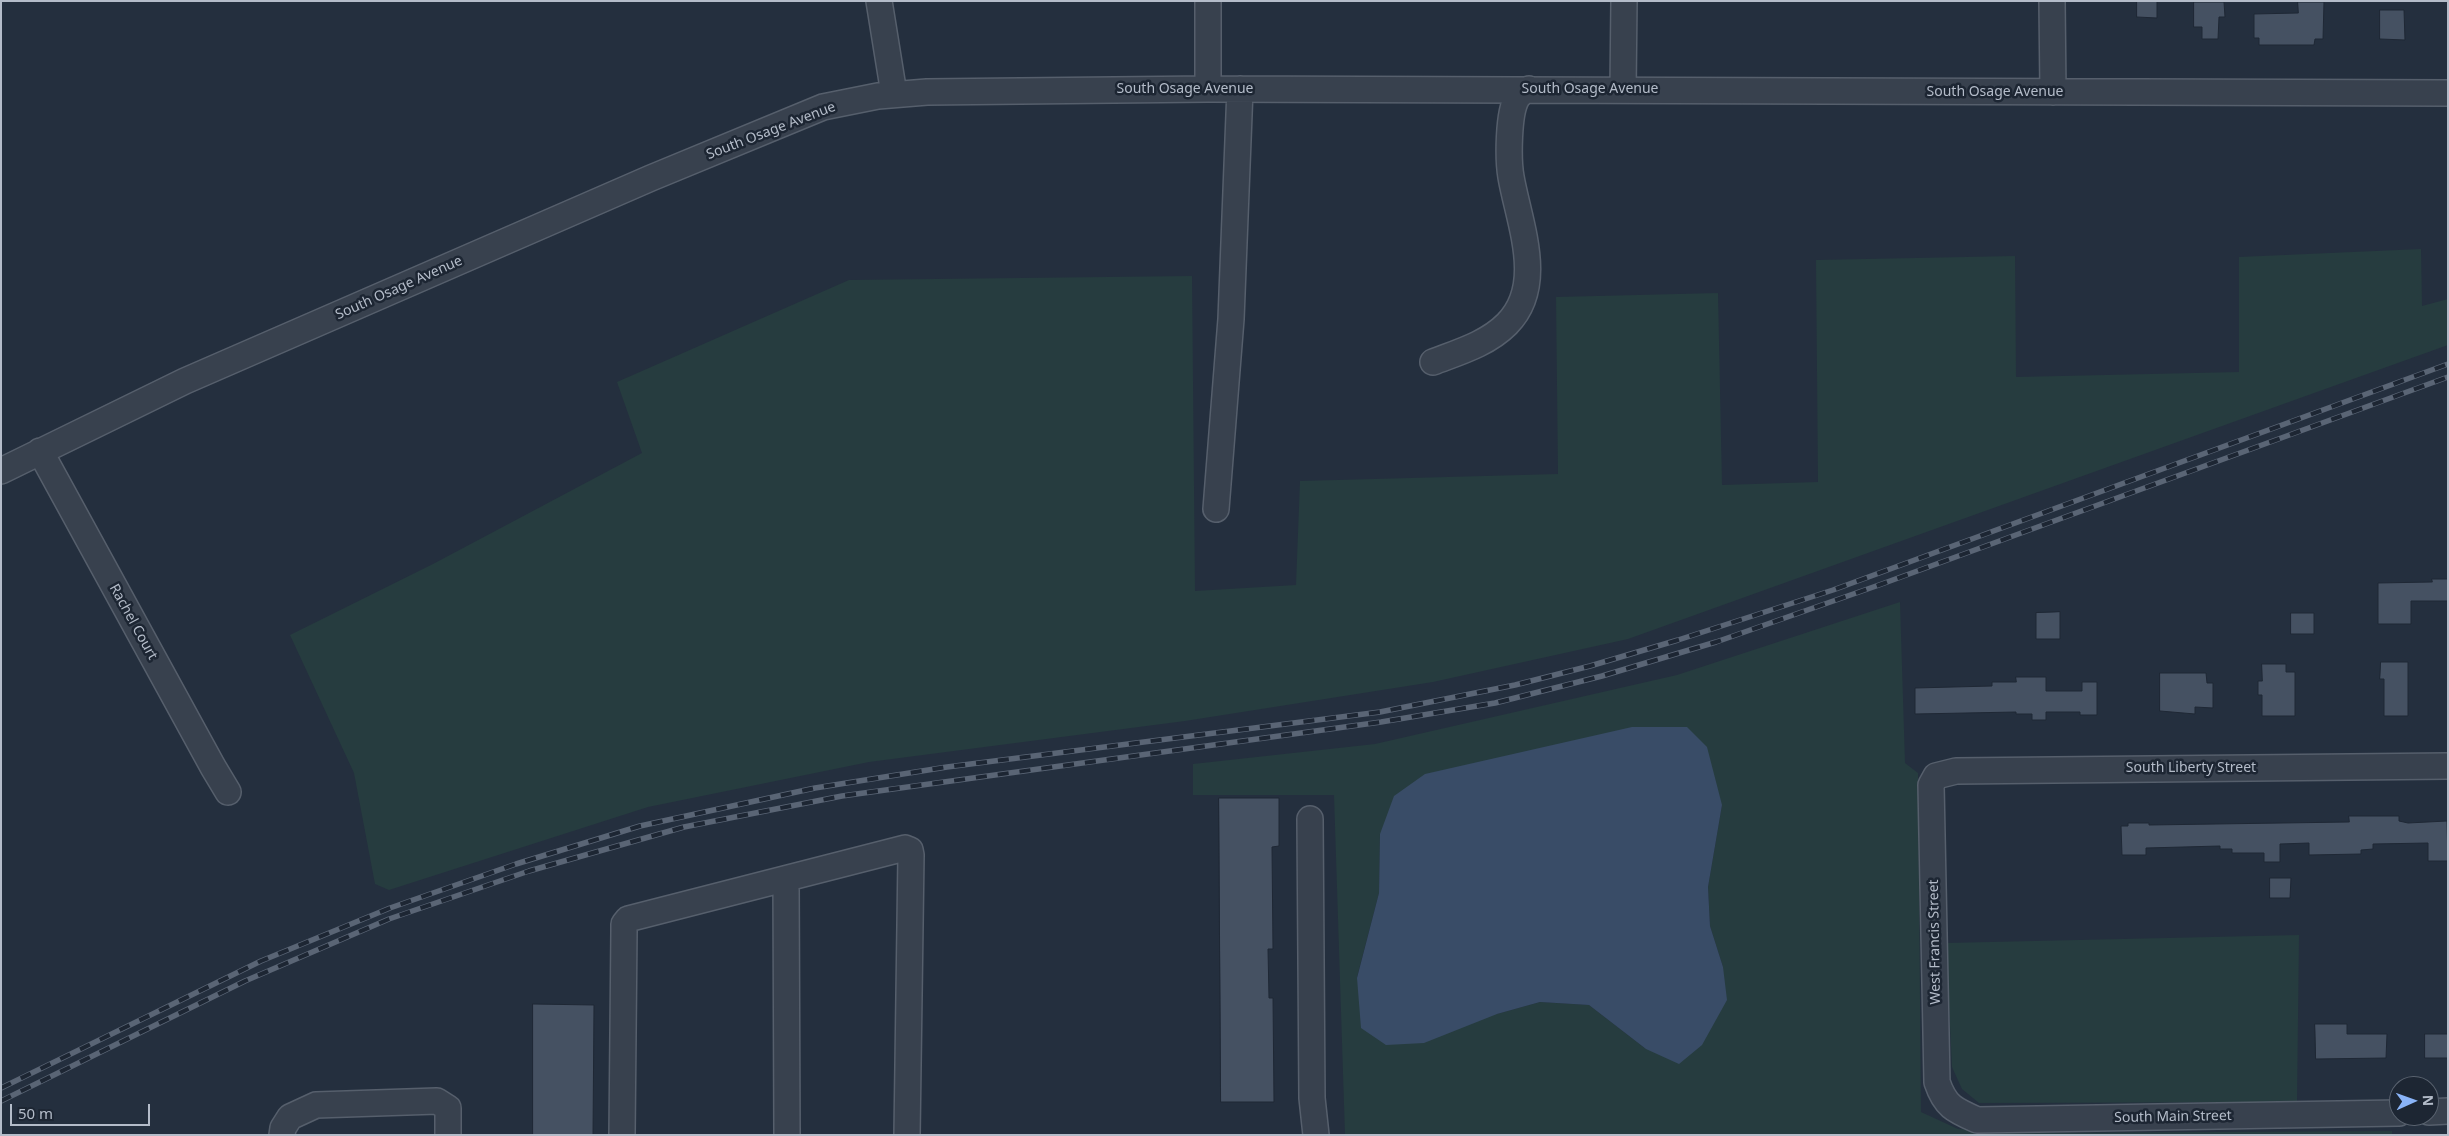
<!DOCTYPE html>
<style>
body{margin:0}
#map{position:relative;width:2449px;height:1136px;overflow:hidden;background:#242f3e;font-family:"Noto Sans",sans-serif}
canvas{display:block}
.frame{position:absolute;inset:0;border:2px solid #b4bcc9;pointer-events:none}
.north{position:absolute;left:2389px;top:1076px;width:50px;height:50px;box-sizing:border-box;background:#1d2633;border:1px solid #59626f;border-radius:50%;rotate:88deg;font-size:14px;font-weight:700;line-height:20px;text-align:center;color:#b4bcc9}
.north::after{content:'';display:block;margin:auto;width:18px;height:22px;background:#8ab4f8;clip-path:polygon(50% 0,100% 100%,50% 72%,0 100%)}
.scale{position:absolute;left:10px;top:1104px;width:140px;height:22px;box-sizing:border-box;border:2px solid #b4bcc9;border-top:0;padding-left:6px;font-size:15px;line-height:18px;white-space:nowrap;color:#b4bcc9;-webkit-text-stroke:4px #1d2633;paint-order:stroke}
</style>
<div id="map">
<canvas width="2449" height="1136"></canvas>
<div class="frame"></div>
<div class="north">N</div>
<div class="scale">50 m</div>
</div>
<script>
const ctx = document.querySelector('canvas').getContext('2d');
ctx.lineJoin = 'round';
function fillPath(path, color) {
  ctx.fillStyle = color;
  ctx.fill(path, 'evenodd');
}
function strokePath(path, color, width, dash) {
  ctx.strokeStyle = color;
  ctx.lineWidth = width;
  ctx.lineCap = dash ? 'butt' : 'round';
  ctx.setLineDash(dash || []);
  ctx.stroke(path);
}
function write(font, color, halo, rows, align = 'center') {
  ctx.font = font + ' "Noto Sans",sans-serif';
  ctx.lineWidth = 5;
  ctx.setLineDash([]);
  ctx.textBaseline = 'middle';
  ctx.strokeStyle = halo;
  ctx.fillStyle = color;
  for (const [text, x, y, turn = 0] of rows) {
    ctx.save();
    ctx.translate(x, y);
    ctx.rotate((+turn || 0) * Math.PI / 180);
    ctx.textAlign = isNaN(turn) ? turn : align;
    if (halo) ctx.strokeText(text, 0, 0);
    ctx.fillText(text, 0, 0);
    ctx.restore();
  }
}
fillPath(new Path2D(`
 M2421 249 2422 306 2448 299V345L1628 639 1433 682 1185 721 869 762 648 807 389 890 375 884 354 773 290 635 433 564 642 453 617 382 849 280 1192 276 1195 591 1296 585 1300 481 1558 474 1556 297 1718 293 1722 485 1818 482 1816 260 2015 256 2016 377 2239 372V257Z
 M1900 602 1905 763 1918 773 1921 1112 1958 1129 2038 1133 2392 1131V1135H1345L1334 795H1193V764L1375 744 1677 675ZM1722 805 1708 887 1710 926 1723 967 1646 1049 1589 1005 1540 1002 1497 1014 1357 977 1379 893 1380 834Z
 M2299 935 2297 1102 1979 1103 1962 1089 1952 1067 1946 943Z`), '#263c3f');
fillPath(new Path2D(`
 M1632 727H1687L1707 747 1722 805 1708 887 1710 926 1723 967 1727 1000 1702 1045 1679 1064 1646 1049 1589 1005 1540 1002 1497 1014 1424 1043 1386 1045 1361 1028 1357 978 1379 893 1380 834 1394 796 1425 774Z`), '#394c67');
const building = new Path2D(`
 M2137 1H2157V18L2137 17Z
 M2194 2H2224L2225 17H2219L2218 39H2202V27H2194Z
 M2298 2H2324L2323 39H2315L2314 45H2259V38H2254V14L2298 13Z
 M2380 10H2404L2405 40 2380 39Z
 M2432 579H2448V601H2411V624H2378V583L2432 582Z
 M2060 612V639H2036V613Z
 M2291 613H2314V634H2291Z
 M2381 662H2408V716H2384V679H2380Z
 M2262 664H2286V672H2295V716H2262V695H2258V681H2262Z
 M2160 673H2206L2207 683H2213V708L2195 707V714L2160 711Z
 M2016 677H2046V691H2082V682H2097V715H2080V712H2046V720H2032V714H2016V712L1915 714V688L1992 686V682H2016Z
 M1219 798H1279V846L1272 847 1273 949H1268L1269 998H1273L1274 1102H1221Z
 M2349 816H2399V821L2408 823 2447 821 2448 861H2428V843L2373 844V849L2361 850V854L2309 855V843L2280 844V862H2264V853H2232V849H2220V846L2146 848V855H2122L2121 826H2128V823H2149V825L2349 822Z
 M2270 878H2291L2290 898H2270Z
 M533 1004 594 1005 593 1135H533Z
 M2315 1024H2347V1034H2387L2386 1058 2316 1059Z
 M2425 1034H2448V1058H2425Z`);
fillPath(building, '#455162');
strokePath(building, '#1f2835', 1);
const minor = new Path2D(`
 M879 1 894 94
 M2052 1 2053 92
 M1208 89V1
 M1623 89 1624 1
 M1433 362C1459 352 1487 344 1507 324 1546 285 1519 223 1511 177 1508 160 1508 113 1517 98 1520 93 1524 91 1529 89
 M40 451 213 767 228 792
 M1 471 185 381 651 178 823 107 878 96 927 92 1208 89 2448 93
 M1216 509 1231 319 1240 89
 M1310 819 1312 1098 1316 1135
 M786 879 787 1135
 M2429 1112 2448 1111
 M2399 1113 1977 1120C1954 1110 1945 1106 1937 1082L1931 785 1936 776 1956 771 2448 766
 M282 1135 283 1128 290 1117 316 1105 437 1101 448 1108V1135
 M622 1135 624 931V924L628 919 905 848 910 850 911 855 907 1135`);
strokePath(minor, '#565f6c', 28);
strokePath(minor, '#38414e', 25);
const rail = new Path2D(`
 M1 1088 261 961 390 908 516 864 640 826 815 788 947 767 1380 712 1515 685 1590 666 1678 640 1833 590 2448 364
 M1 1101 245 981 389 919 529 871 684 827 842 796 1381 722 1495 703 1602 676 1716 642 1879 585 2448 377`);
strokePath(rail, '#5a6575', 5.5);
strokePath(rail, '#1d2633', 4, [11]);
write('14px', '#b4bcc9', '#1d2633', [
 ["South Osage Avenue",1185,89],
 ["South Osage Avenue",1590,89],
 ["South Osage Avenue",1995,92],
 ["South Osage Avenue",771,131,-21],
 ["South Osage Avenue",399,288,-24],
 ["Rachel Court",133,622,61],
 ["South Liberty Street",2191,768],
 ["West Francis Street",1935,942,-91],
 ["South Main Street",2173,1117,-1]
]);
</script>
